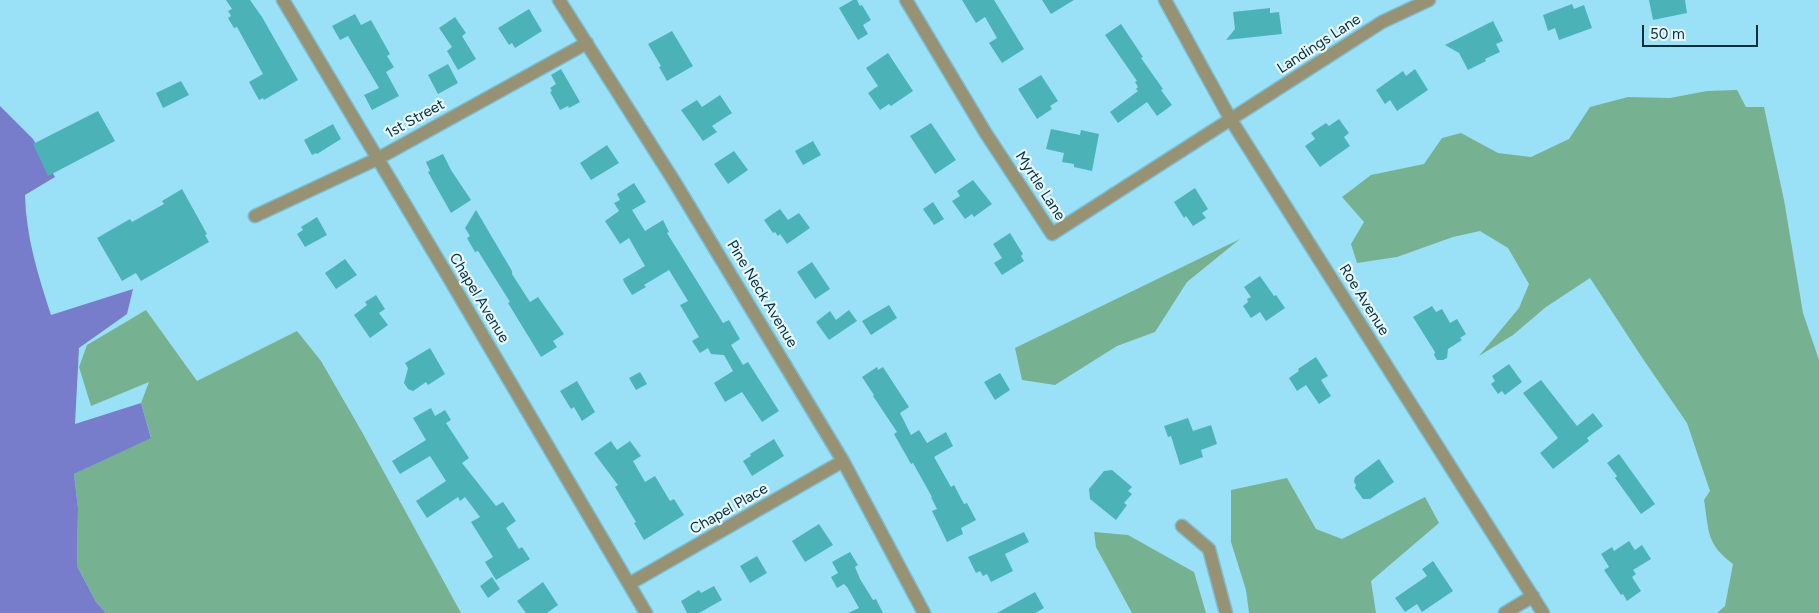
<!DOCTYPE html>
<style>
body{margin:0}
#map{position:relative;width:1819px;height:613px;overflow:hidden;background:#9ae1f7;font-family:Figtree,sans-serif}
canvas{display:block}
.scale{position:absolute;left:1642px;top:25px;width:116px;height:22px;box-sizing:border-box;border:2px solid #052f3a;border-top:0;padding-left:6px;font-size:15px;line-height:18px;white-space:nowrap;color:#052f3a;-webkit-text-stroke:4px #e8f8fe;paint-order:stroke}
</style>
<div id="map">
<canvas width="1819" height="613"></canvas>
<div class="scale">50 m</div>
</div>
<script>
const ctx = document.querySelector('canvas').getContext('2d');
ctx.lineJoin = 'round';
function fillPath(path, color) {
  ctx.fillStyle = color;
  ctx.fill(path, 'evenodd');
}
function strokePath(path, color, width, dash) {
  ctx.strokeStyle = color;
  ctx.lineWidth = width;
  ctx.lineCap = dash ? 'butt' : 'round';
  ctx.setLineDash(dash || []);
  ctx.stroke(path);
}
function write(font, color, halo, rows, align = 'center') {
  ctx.font = font + ' Figtree,sans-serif';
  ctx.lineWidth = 4.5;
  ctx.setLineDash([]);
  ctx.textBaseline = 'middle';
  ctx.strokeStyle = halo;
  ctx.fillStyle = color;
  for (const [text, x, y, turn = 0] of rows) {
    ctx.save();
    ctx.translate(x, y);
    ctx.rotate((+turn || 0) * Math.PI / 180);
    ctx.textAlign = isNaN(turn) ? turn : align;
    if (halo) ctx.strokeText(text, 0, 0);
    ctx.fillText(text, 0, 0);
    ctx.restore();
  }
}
fillPath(new Path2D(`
 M1737 90 1746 107H1764L1784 200 1803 313 1819 360V613H1717L1725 606 1733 564C1706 544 1709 531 1704 500L1710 491 1687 423 1643 359 1590 278 1546 307 1513 335 1479 356 1519 308 1529 284 1508 248 1480 231 1453 237 1397 257 1357 263 1351 244 1364 222 1342 197 1371 175 1424 164 1442 138 1461 133 1498 153 1531 157 1569 139 1590 107 1628 97 1670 98 1707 91Z
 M1240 239 1187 282 1155 332 1117 346 1055 385 1022 380 1015 348Z
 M146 310 197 381 297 331 321 361 362 432 461 613H106L96 602 77 566 78 508 74 474 151 437 141 403 149 382 91 406 79 367 87 345Z
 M1287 478 1316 529 1342 539 1425 497 1439 523 1371 581 1376 613H1249L1246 590 1231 542V490Z
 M1094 532 1128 535 1194 572 1206 613H1132L1096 547Z`), '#76b291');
fillPath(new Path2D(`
 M0 106 33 139 55 177 25 195C26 237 38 275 51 315L133 289 127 314 79 348 75 424 141 403 151 438 74 474 78 508 77 566 96 602 106 613H0Z`), '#787dcb');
fillPath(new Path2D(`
 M226 0H250L262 17 298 80 264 100 263 98 259 100 249 82 263 74 237 27 234 28 228 18 231 16 228 11 232 9Z
 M853 0H857L860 6 862 5 871 20 863 25 868 34 858 40 839 8Z
 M962 0H994L1024 49 1002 63 989 43 997 38 985 17 976 23Z
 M1042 0H1074L1051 14Z
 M1649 0H1685L1687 13 1653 20Z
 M1572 4 1574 9 1584 5 1592 28 1559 40 1555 28 1548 31 1543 15Z
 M1270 8V13L1279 12 1282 34 1226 40 1235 29 1233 12Z
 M529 9 542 31 515 48 512 43 509 45 498 28Z
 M355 14 361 25 371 20 390 54 387 56 394 67 386 72 399 96 372 110 364 95 379 88 348 36 340 40 332 26Z
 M455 17 466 33 462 36 476 59 458 70 447 51 452 47 439 28Z
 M1493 21 1503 41 1496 44 1500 52 1485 59 1486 61 1468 70 1459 53 1445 45Z
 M1121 24 1143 57 1141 58 1163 89 1161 90 1172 105 1157 116 1147 102 1118 123 1110 112 1138 91 1136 89 1138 87 1135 82 1137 81 1105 35Z
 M672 31 693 66 667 81 659 67 661 66 648 44Z
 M888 53 913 91 891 106 889 104 880 110 868 93 878 86 866 68Z
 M448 64 458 83 438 94 428 75Z
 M561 69 580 102 569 108 568 106 560 110 550 92 552 91 550 88 556 84 551 75Z
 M1415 69 1428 90 1397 111 1390 100 1385 104 1376 90 1403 71 1406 76Z
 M1041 75 1058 101 1050 106 1052 109 1037 119 1018 89Z
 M181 81 189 95 163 108 156 93Z
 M720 95 732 113 712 126 717 132 703 141 681 110 697 100 702 107Z
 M98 111 115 141 48 176 33 144Z
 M1339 119 1349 133 1344 137 1350 146 1320 167 1305 146 1315 139 1311 133 1326 123 1329 126Z
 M931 123 956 160 935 174 910 136Z
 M333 124 341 139 317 154 316 153 312 155 304 140Z
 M1051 129 1080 135 1081 130 1099 134 1092 171 1074 167V164L1062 162 1064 153 1046 149Z
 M813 141 821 155 803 165 795 151Z
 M607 145 619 163 591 180 580 163Z
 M734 151 748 170 728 184 714 164Z
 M443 154 451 170 471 200 451 213 428 172 430 171 426 162Z
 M973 180 992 204 974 217 972 214 965 219 952 201 960 196 957 191Z
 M634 183 646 202 632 210 645 231 663 220 669 232 667 233 723 323 729 320 740 339 731 345 743 365 748 362 779 411 762 422 742 392 725 402 714 383 733 371 724 355 711 354 708 348 700 353 692 341 699 337 680 305 688 301 669 270 644 285 646 287 632 295 624 282 623 279 645 266 629 238 620 244 605 221 619 211 614 203 620 200 617 194Z
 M1195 188 1208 209 1202 213 1206 218 1193 226 1186 216 1184 218 1174 202Z
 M182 189 207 234 205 235 209 242 141 281 136 273 122 281 97 238 130 219 132 222 164 204 162 201Z
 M933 202 944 219 934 225 923 209Z
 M780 209 788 220 799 213 810 228 787 244 780 234 778 236 775 232 773 233 764 220Z
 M476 210 512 271V274L530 302 538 297 564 334 553 341 557 347 541 357 508 303 510 302 478 251 475 252 467 238 470 236 465 228Z
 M317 217 327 235 305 247 297 234 303 230 301 227Z
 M1010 233 1023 254 1021 256 1024 261 1002 275 994 263 1002 258 993 244Z
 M345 259 357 275 336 289 325 273Z
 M812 262 830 289 815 299 797 272Z
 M1260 276 1274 296 1276 295 1285 308 1266 321 1260 312 1251 318 1243 306 1248 302 1247 299 1251 297 1244 287Z
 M376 295 385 309 379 313 388 325 370 338 354 315 367 305 365 302Z
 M889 305 897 318 871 335 862 321Z
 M1432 306 1436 312 1442 309 1450 323 1457 319 1466 334 1460 338 1462 340 1448 349 1447 358 1443 360H1437L1434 355 1435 352 1413 317Z
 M849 310 857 321 829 340 816 322 830 311 836 320Z
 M430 348 445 374 428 385 426 382 413 391 408 389 404 383 408 368 405 363Z
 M1316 357 1328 376 1321 380 1331 396 1319 404 1306 385 1297 391 1289 378 1299 371 1298 369Z
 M1509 364 1522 382 1505 395 1502 391 1498 394 1491 384 1495 381 1492 376Z
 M877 367 878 370 883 367 909 407 900 413 911 435 919 430 927 443 946 432 953 446 934 457 951 487 954 485 964 504 967 503 976 520 961 528 963 534 947 542 932 511 937 509 931 497H932L913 463 911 464 894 434 897 432 873 396 874 395 862 377Z
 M640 372 647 384 636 390 629 378Z
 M1000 373 1010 390 995 400 984 382Z
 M1541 380 1577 426 1593 413 1603 426 1587 438 1589 441 1553 469 1540 453 1558 438 1523 393Z
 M577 381 595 412 582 421 574 407 571 409 560 391Z
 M431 408 435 416 445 410 451 420 446 423 469 458 462 463 496 506 503 502 516 521 506 528 519 549 522 547 530 559 496 580 485 562 493 557 471 522 480 517 465 497 460 501 458 497 427 518 416 501 446 481 430 456 400 474 392 461 426 440 413 418Z
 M1188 418 1193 431 1211 425 1217 444 1201 450 1203 457 1180 465 1171 436 1168 437 1164 426Z
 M774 439 784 456 752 476 743 461 751 456 750 454Z
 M611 441 617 450 630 441 641 456 633 461 645 482 655 476 670 501 674 499 684 515 644 540 634 523 636 522 615 487 618 485 594 453Z
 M1619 454 1655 504 1641 514 1615 478 1617 476 1607 463Z
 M1379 459 1394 482 1370 499H1363L1355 488 1356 485 1354 482 1355 477Z
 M1112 470 1132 487 1128 491 1132 494 1124 503 1127 505 1116 520 1090 499 1089 489 1104 471Z
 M819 524 833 545 805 562 792 541Z
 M1024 532 1029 542 1005 554 1013 571 991 582 987 574 983 576 980 571 976 573 968 557Z
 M1629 541 1635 550 1642 545 1651 559 1633 570 1636 574 1632 577 1641 591 1627 601 1623 594 1621 595 1604 570 1609 567 1601 554 1612 547 1614 551Z
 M850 552 858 565 855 567 860 579 873 600 876 599 883 613H848L859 608 847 587 844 584 837 588 831 577 838 573 832 562Z
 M757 556 767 573 750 583 740 566Z
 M1433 561 1453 591 1422 612 1417 604 1405 612 1395 598 1427 576 1422 569Z
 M492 577 500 589 488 598 480 586Z
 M543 582 558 605 547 613H526L517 601Z
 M714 586 722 600 699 613H687L681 601 699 590 701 593Z
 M1035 592 1044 608 1035 613H997Z`), '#4bb3b8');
const street = new Path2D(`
 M283 0 446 273 646 613
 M559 0 674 181 843 461 924 613
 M906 0 985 132 1052 234 1382 22 1429 0
 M1165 0 1231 120 1543 613
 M255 216 377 159 587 43
 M1182 526 1209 549 1226 613
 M629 584 843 461
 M1505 613 1533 596`);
strokePath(street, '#7cbdd1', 15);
strokePath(street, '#979274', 12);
write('15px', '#052f3a', '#e8f8fe', [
 ["Landings Lane",1319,44,-33],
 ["1st Street",415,119,-29],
 ["Myrtle Lane",1040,186,57],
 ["Pine Neck Avenue",762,294,59],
 ["Chapel Avenue",479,298,59],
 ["Roe Avenue",1364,300,58],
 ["Chapel Place",729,509,-30]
]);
</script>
